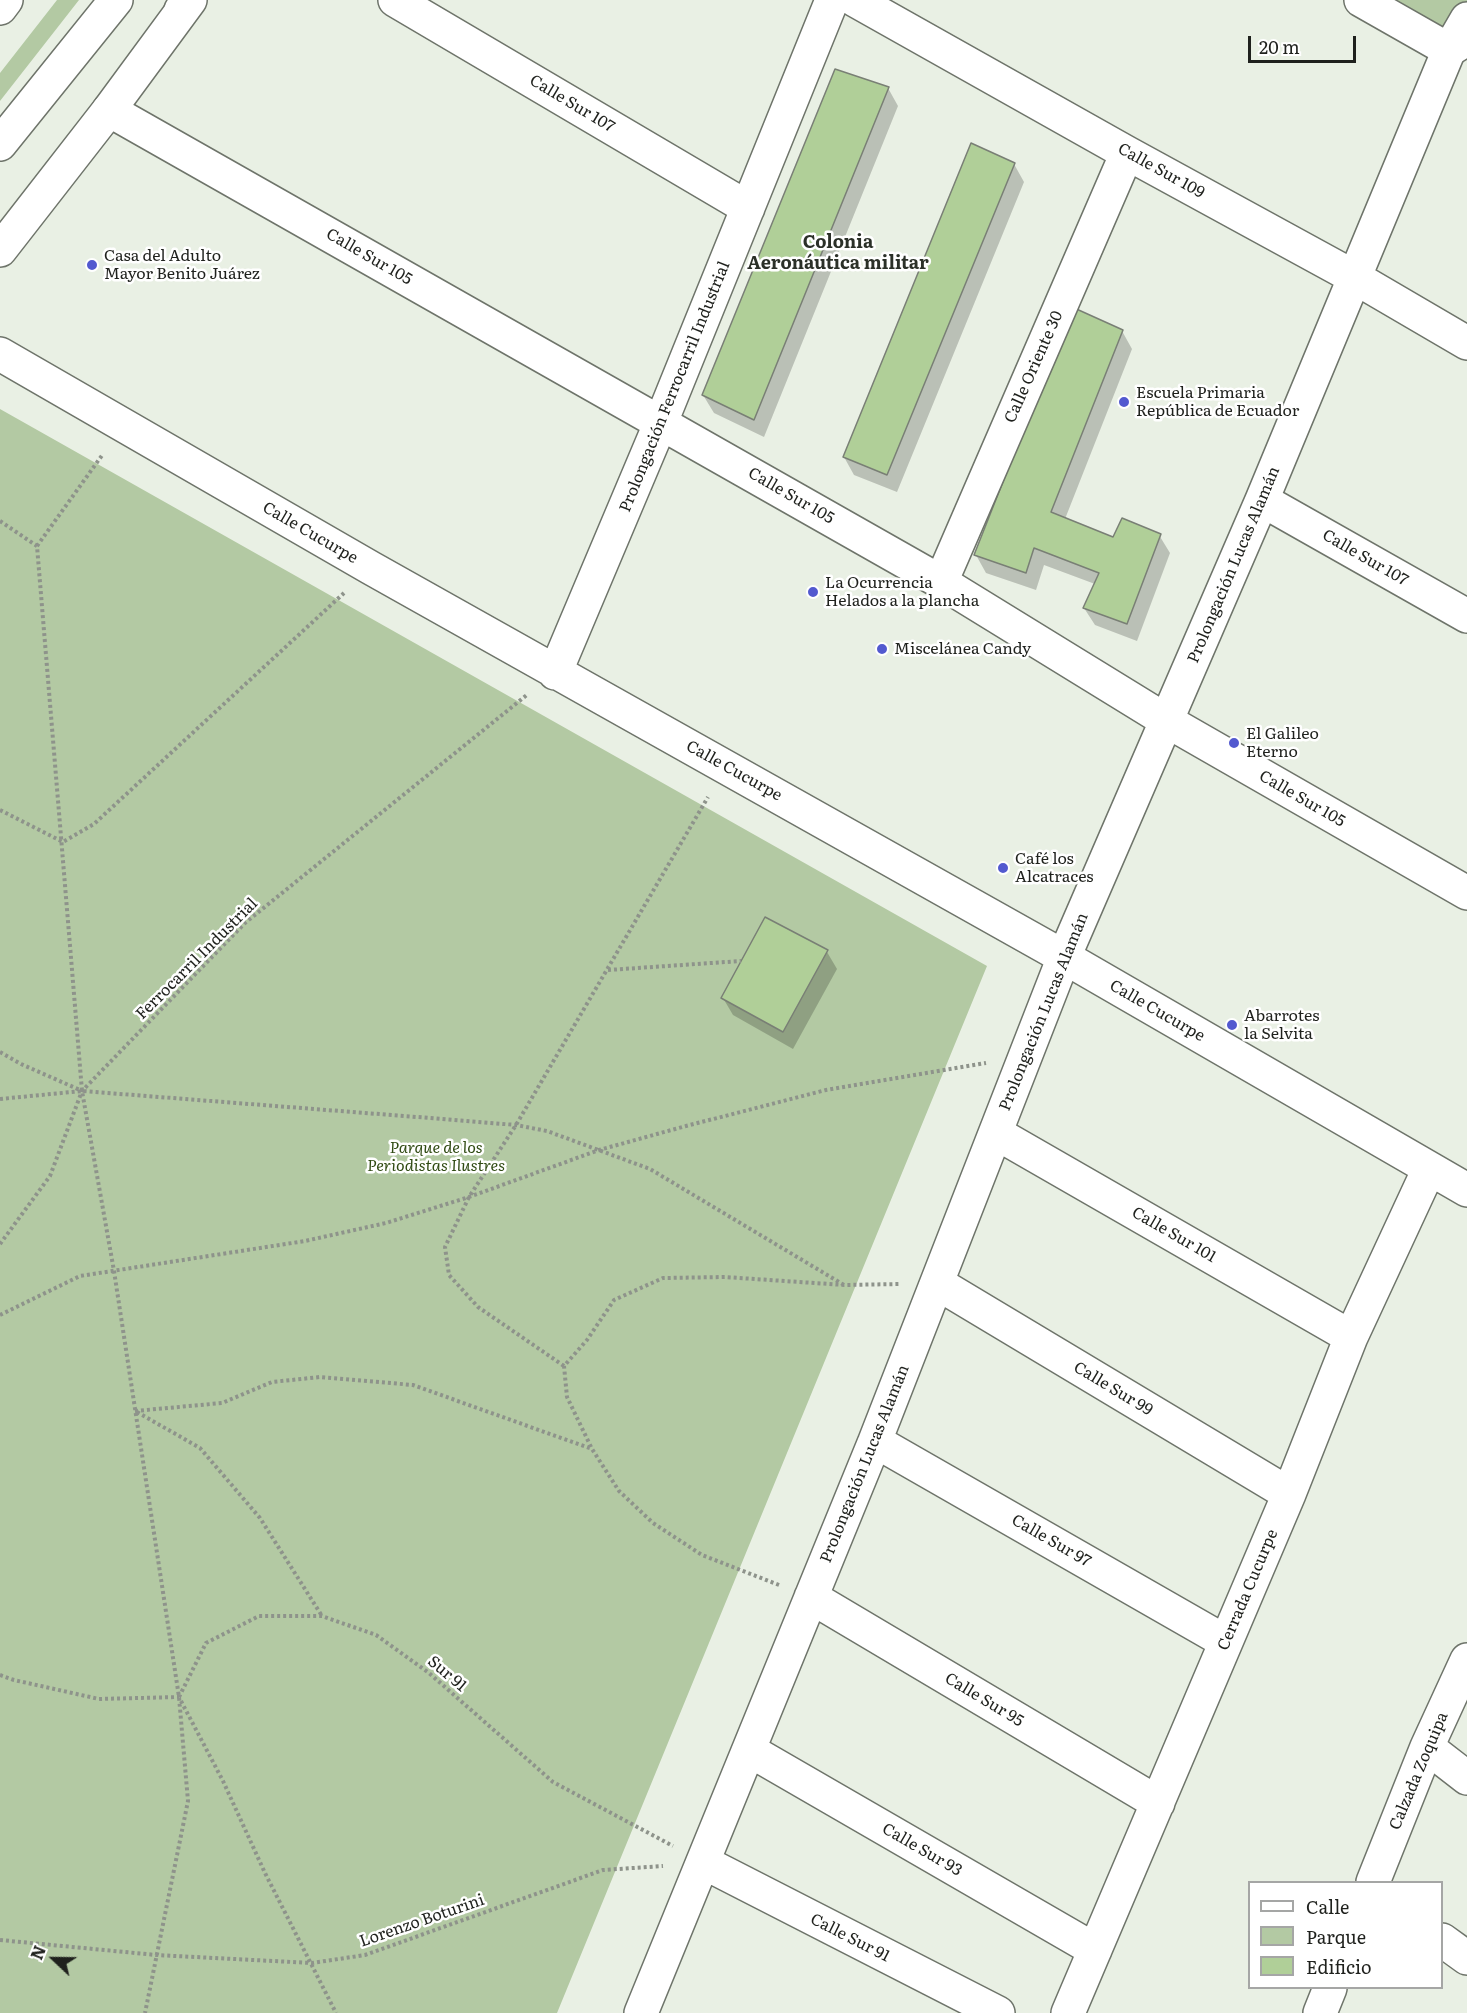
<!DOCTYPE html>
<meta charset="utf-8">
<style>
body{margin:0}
#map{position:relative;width:1467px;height:2013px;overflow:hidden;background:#e9f0e4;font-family:Literata,serif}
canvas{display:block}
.legend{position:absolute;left:1248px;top:1881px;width:195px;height:108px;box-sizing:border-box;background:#fff;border:2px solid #a5a6a5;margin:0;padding:8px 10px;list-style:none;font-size:18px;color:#1f211d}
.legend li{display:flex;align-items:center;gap:12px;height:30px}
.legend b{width:30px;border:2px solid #a5a6a5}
.north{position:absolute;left:24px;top:1929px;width:60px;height:60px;-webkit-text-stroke:4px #fff;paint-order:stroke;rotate:292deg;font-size:16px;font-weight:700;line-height:24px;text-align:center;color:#1f211d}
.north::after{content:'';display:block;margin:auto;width:21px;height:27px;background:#1f211d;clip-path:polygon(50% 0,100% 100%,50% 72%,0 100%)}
.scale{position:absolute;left:1248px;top:36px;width:108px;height:27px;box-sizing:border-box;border:3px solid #1f211d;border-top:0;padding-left:8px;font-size:18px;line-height:21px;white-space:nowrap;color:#1f211d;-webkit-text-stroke:4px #fff;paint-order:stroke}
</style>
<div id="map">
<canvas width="1467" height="2013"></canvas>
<ul class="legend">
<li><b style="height:8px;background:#fff"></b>Calle</li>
<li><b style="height:16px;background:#b3c9a3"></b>Parque</li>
<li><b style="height:16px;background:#b0cf98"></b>Edificio</li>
</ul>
<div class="north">N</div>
<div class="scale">20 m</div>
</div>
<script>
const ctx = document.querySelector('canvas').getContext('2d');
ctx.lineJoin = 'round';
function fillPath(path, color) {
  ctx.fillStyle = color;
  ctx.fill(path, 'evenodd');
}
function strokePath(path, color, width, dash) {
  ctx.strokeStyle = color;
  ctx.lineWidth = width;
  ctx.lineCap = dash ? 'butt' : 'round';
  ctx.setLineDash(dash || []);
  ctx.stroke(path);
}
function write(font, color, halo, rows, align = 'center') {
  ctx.font = font + ' Literata,serif';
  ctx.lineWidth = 5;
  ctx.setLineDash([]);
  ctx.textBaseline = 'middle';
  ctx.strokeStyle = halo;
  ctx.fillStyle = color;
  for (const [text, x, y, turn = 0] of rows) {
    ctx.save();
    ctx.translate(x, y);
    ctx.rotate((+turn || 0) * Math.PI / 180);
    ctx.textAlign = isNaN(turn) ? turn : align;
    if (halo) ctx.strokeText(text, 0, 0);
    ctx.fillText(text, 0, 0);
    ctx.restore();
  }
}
fillPath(new Path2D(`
 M57 0H79L0 101V73Z
 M1389 0H1467V44Z
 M0 409 987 966 557 2013H0Z`), '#b3c9a3');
fillPath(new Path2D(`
 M888 88 898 106 764 437 714 413 703 395Z
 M1014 164 1024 182 897 492 854 475 844 457Z
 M1122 331 1132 349 1065 519 1114 539 1159 535 1170 553 1137 641 1095 625 1084 608 1095 584 1044 565 1036 590 986 573 976 555Z
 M827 952 837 969 793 1049 733 1015 723 998Z`), '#0003');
const building = new Path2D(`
 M835 69 889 87 754 420 702 395Z
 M971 143 1015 163 887 475 843 457Z
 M1072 307 1123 330 1051 512 1113 537 1122 518 1161 534 1127 624 1083 608 1099 573 1034 548 1026 573 974 555Z
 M765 917 828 950 783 1032 721 998Z`);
fillPath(building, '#b0cf98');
strokePath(building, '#797f75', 1.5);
const minor = new Path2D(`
 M395 0 748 208
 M855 0 1127 153 1354 277 1467 343
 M109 110 941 582 1167 721 1467 893
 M0 354 371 568 1064 957 1467 1190
 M1262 500 1467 616
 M941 582 1127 153
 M555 673 661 422 832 0
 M996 1133 1351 1337
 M937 1283 1289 1494
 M875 1441 1226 1642
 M811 1597 1158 1803
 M1427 1747 1467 1778
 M749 1750 1095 1950
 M703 1862 998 2013
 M1373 1882 1427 1747 1467 1660
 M1442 1940 1467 1958
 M641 2013 875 1441 1064 957 1262 500 1449 50 1467 19
 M1068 2013 1289 1494 1351 1337 1429 1169
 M1320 2013 1330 1988`);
const tertiary = new Path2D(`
 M1361 0 1449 50 1467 39
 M0 250 109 110 190 0`);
const primary = new Path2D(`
 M0 8 6 0
 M181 10 188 0
 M0 144 116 0`);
strokePath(minor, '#6e746a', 36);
strokePath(tertiary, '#6e746a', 36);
strokePath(primary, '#6e746a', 36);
strokePath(new Path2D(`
 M0 521 37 546 82 1091 114 1271 179 1697 188 1801 145 2013
 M37 546 103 454
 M0 810 63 842 94 824 344 593
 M608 970 741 961
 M0 1052 21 1064 80 1090
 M0 1099 82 1091 430 1118 516 1125 547 1131 650 1169 844 1285
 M0 1244 50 1176 82 1091 245 923 528 694
 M0 1315 80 1276 305 1241 386 1223 469 1197 599 1150 686 1126 826 1090 986 1063
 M564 1366 478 1307 449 1275 445 1247 469 1197 516 1125 708 797
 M135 1411 222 1403 272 1382 320 1377 413 1385 592 1449
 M137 1412 200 1448 260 1518 322 1616
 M779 1585 702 1555 653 1523 619 1491 592 1449 567 1397 564 1366 587 1340 614 1300 663 1278 725 1277 844 1285 900 1284
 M0 1675 14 1680 99 1699 179 1697
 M179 1697 206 1643 259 1616H322L376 1635 429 1673 553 1782 673 1846
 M181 1701 223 1781 265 1873 336 2013
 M0 1940 156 1955 312 1963 365 1955 603 1870 663 1866`), '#8e938b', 4, [3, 3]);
strokePath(minor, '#fff', 33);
strokePath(tertiary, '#fff', 33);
strokePath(primary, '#fff', 33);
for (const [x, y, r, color] of [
 [92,265,6,"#5259cf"],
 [1124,402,6,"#5259cf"],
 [813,592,6,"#5259cf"],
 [882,649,6,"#5259cf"],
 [1234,743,6,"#5259cf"],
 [1003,868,6,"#5259cf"],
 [1232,1025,6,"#5259cf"]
]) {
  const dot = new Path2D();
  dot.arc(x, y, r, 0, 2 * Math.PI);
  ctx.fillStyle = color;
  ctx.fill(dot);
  strokePath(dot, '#fff', 2);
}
write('16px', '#1f211d', '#fff', [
 ["Calle Sur 107",572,104,31],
 ["Calle Sur 109",1161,171,29],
 ["Calle Sur 105",369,257,30],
 ["Calle Oriente 30",1034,367,-66],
 ["Prolongación Ferrocarril Industrial",675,387,-68],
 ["Calle Sur 105",791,496,30],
 ["Calle Cucurpe",310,533,30],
 ["Calle Sur 107",1365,558,30],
 ["Prolongación Lucas Alamán",1234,565,-67],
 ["Calle Cucurpe",734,771,29],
 ["Calle Sur 105",1302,799,30],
 ["Ferrocarril Industrial",197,959,-45],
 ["Calle Cucurpe",1157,1011,30],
 ["Prolongación Lucas Alamán",1044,1012,-68],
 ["Calle Sur 101",1174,1235,30],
 ["Calle Sur 99",1113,1389,31],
 ["Prolongación Lucas Alamán",865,1464,-68],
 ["Calle Sur 97",1051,1541,30],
 ["Cerrada Cucurpe",1248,1590,-67],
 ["Sur 91",447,1674,40],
 ["Calle Sur 95",984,1700,31],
 ["Calzada Zoquipa",1419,1771,-67],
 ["Calle Sur 93",922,1850,30],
 ["Lorenzo Boturini",422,1921,-19],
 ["Calle Sur 91",850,1938,27]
]);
write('16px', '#1f211d', '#fff', [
 ["Casa del Adulto",104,256],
 ["Mayor Benito Juárez",104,274],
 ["Escuela Primaria",1136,393],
 ["República de Ecuador",1136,411],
 ["La Ocurrencia",825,583],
 ["Helados a la plancha",825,601],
 ["Miscelánea Candy",894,649],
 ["El Galileo",1246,734],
 ["Eterno",1246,752],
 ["Café los",1015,859],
 ["Alcatraces",1015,877],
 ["Abarrotes",1244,1016],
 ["la Selvita",1244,1034]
], 'left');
write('italic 16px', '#304b13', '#fff', [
 ["Parque de los",436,1148],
 ["Periodistas Ilustres",436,1166]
]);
write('bold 18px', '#2b3028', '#fff', [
 ["Colonia",838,243],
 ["Aeronáutica militar",838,264]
]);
</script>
